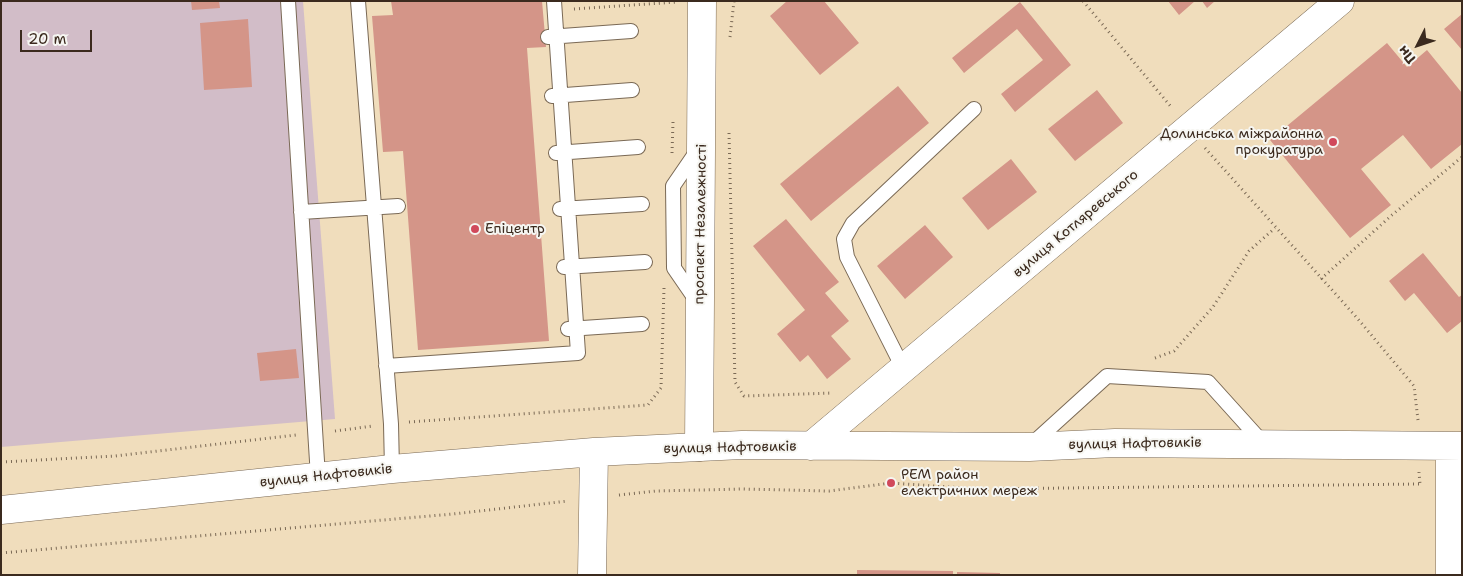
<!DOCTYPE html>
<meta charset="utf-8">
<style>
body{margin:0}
#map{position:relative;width:1463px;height:576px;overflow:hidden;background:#f0ddbc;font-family:"Shantell Sans",sans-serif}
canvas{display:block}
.frame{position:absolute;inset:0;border:2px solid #3b2a1e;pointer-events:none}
.north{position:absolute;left:1393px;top:20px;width:50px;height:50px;-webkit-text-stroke:4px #f6f6f2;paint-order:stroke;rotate:229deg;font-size:14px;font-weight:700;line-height:20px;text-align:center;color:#3b2a1e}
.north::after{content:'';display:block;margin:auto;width:18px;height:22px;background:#3b2a1e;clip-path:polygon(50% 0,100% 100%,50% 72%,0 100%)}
.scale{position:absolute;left:20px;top:30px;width:72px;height:22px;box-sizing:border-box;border:2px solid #3b2a1e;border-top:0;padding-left:6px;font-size:15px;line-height:18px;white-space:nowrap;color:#3b2a1e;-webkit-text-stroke:4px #f6f6f2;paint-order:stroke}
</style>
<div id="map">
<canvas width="1463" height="576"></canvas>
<div class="frame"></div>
<div class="north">Пн</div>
<div class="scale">20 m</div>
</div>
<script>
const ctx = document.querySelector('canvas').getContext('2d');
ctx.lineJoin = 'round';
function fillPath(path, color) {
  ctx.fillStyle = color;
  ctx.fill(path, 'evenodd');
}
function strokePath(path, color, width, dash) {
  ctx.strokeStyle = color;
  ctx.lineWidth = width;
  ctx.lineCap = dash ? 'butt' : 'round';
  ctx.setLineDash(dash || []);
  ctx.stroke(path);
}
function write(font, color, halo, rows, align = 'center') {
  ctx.font = font + ' "Shantell Sans",sans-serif';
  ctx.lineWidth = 4;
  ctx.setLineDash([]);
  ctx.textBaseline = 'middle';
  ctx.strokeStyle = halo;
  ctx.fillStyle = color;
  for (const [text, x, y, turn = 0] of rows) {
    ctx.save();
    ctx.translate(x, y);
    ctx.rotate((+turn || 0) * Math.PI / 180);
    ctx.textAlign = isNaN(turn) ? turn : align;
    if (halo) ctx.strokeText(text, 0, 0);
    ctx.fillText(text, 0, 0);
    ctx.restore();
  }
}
fillPath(new Path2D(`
 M1 1H303L335 419 1 447Z`), '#d2bdc8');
fillPath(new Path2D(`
 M191 1H219L220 8 192 10Z
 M391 1H542L546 47 527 48 549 341 418 350 403 151 383 152 372 16 393 15Z
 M787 1H824L859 43 820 75 770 16Z
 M1168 1H1195L1179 15Z
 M1202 1H1215L1207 8Z
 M1020 2 1071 65 1015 112 1001 94 1043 60 1017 29 964 73 952 58Z
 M1462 14V50L1444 29Z
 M248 19 252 87 204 90 200 23Z
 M1387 43 1407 67 1427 50 1462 93V144L1431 169 1403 135 1361 169 1391 205 1350 238 1270 140Z
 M898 86 929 123 811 221 780 184Z
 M1097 90 1123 123 1075 161 1048 129Z
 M1011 159 1037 192 988 230 962 198Z
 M786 219 839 282 825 293 849 321 831 336 851 359 827 379 808 355 800 362 777 334 805 310 753 246Z
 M925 225 953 257 905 299 877 266Z
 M1423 253 1459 297 1462 295V321L1447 333 1414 293 1405 301 1389 281Z
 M296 349 299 378 260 381 257 353Z
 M857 570 953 571V575H857Z
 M957 572 1000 573V575H957Z`), '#d49588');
const service = new Path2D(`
 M288 1 318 477
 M358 1 391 424 392 469
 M548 37 631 31
 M552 96 632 90
 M556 153 638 147
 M560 209 642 204
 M301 212 398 206
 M564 267 645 262
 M696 300 674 268 673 186 697 151
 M568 329 642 324
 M386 366 578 353 554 1
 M903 368 847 257 844 239 853 223 974 109
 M1031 445 1107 376 1208 382 1263 443`);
const minor = new Path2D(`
 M811 446 1340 1
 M1 510 392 469 594 452 742 445 1029 447 1115 443 1462 446
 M592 575 594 452
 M1450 575V446`);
const secondary = new Path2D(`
 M699 447 702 1`);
strokePath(service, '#7a6955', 16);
strokePath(minor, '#7a6955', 29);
strokePath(secondary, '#7a6955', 29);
strokePath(new Path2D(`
 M1083 1 1172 108
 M574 9 677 2
 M730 37 734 1
 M729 133 735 382 744 396 832 393
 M1205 148 1358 319 1414 386 1418 420
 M672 153 673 122
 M1321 279 1392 215 1462 157
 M1155 358 1174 351 1213 307 1249 251 1275 228
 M409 422 648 405 661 388 664 288
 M335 431 373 426
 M1 462 115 456 296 435
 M1419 472 1420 484
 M619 495 656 491 743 489 829 491 891 483 979 489 1419 484
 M1 553 453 514 568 501`), '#7a6955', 3, [1, 4]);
strokePath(service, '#fff', 14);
strokePath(minor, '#fff', 28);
strokePath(secondary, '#fff', 28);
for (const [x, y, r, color] of [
 [1333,142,5,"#d1495b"],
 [475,229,5,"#d1495b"],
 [891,483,5,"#d1495b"]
]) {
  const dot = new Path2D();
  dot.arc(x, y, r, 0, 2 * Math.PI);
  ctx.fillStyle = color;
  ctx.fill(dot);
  strokePath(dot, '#f6f6f2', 2);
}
write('14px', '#3b2a1e', '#f6f6f2', [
 ["Долинська міжрайонна",1323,134,"right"],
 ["прокуратура",1323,150,"right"],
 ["Епіцентр",485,229],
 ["РЕМ район",901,475],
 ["електричних мереж",901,491]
], 'left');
write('14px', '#3b2a1e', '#f6f6f2', [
 ["проспект Незалежності",701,224,-89],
 ["вулиця Котляревського",1076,224,-40],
 ["вулиця Нафтовиків",1135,444,-1],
 ["вулиця Нафтовиків",730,448,-1],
 ["вулиця Нафтовиків",326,476,-6]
]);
</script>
